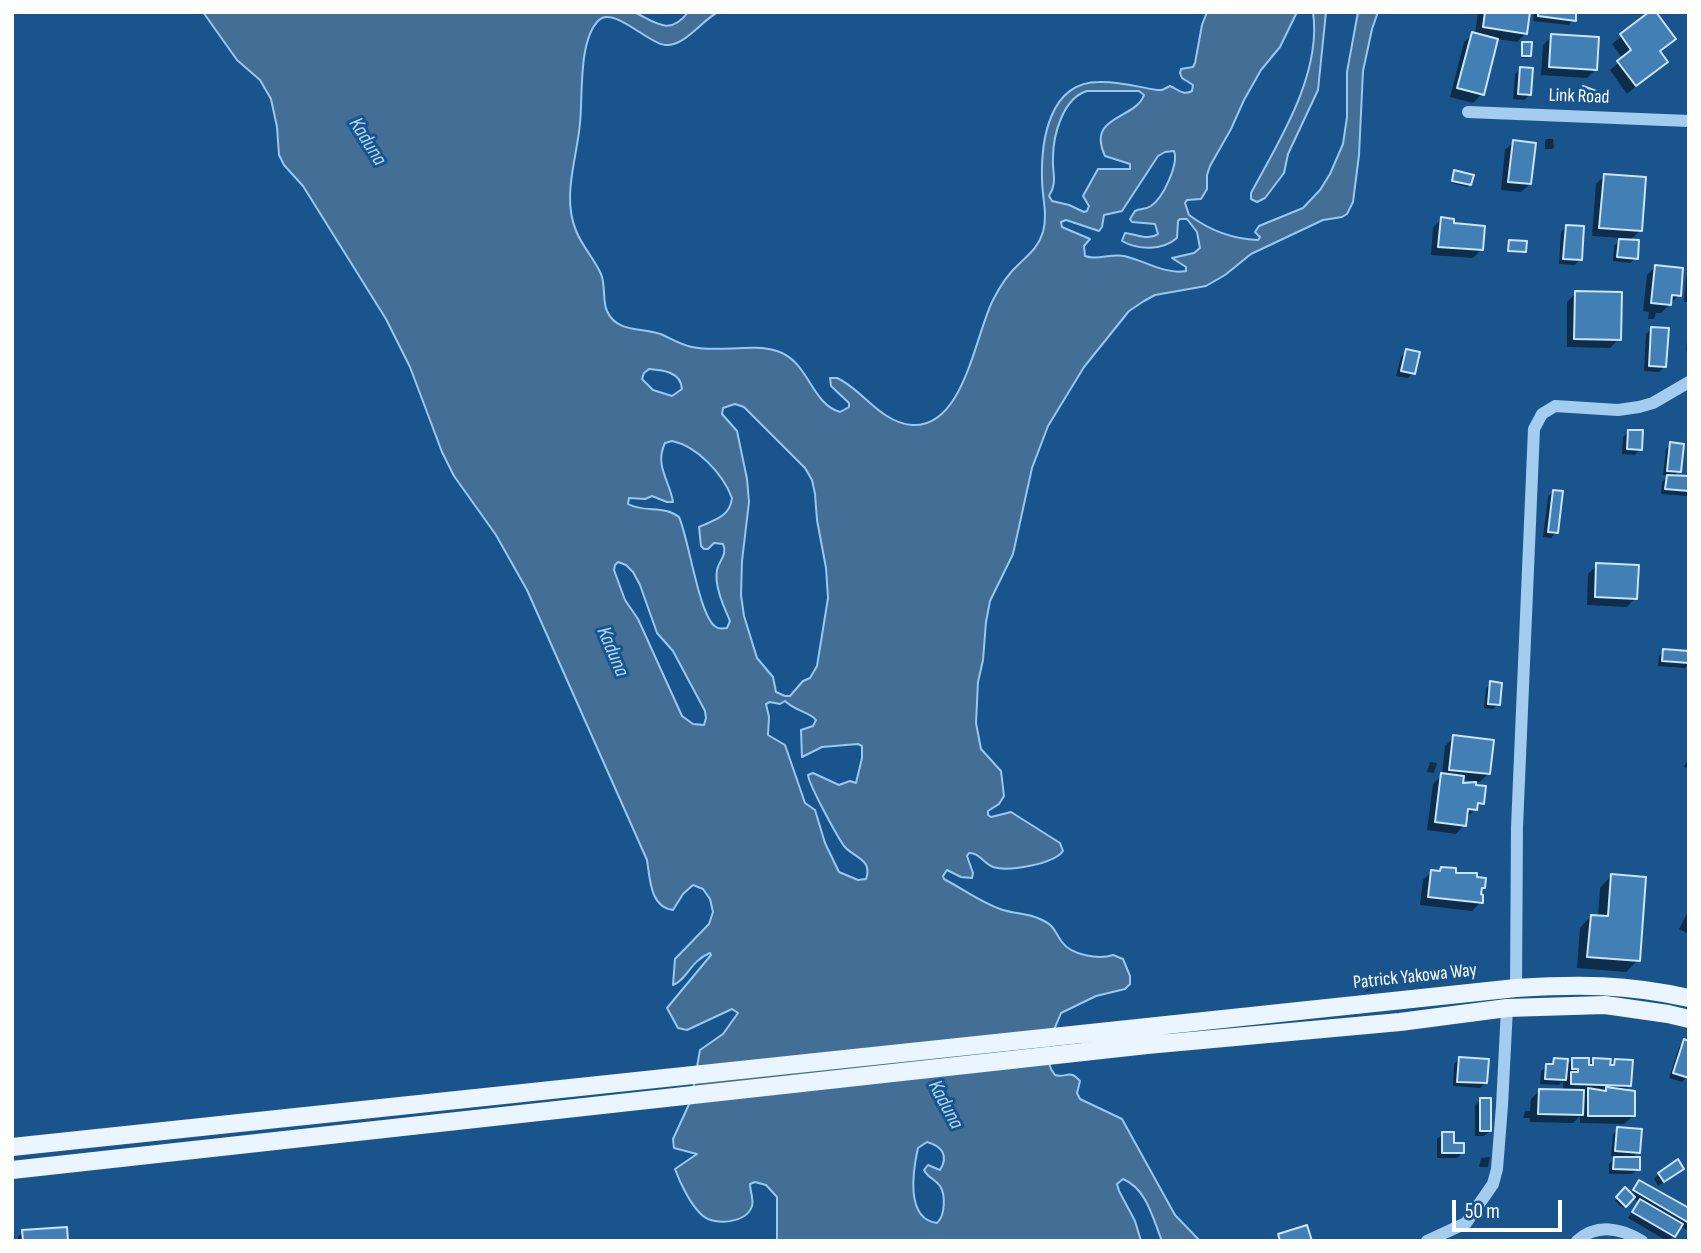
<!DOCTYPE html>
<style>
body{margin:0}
#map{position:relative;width:1701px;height:1253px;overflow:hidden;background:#19558c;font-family:"Sofia Sans Condensed",sans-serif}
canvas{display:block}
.frame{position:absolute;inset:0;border:14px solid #fff;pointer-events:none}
.scale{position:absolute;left:1452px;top:1200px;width:110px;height:32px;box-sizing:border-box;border:4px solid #fff;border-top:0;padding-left:9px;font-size:21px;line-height:24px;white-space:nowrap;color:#fff;-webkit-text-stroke:5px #19558c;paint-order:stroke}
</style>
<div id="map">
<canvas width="1701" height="1253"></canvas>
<div class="frame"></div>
<div class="scale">50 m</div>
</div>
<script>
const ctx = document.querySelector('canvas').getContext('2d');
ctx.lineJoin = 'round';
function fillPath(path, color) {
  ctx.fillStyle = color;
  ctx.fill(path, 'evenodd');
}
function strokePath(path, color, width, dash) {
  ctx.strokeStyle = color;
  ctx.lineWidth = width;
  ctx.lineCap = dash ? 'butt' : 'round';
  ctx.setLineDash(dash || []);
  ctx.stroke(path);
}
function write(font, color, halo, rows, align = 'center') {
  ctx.font = font + ' "Sofia Sans Condensed",sans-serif';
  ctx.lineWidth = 6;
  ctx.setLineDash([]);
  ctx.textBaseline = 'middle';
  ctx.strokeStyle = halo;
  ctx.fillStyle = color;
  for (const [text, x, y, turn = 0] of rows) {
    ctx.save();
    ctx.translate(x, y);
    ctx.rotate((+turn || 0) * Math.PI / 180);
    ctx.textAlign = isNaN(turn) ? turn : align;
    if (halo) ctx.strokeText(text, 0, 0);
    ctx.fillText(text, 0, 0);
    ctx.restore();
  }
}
const water = new Path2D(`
 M203 12H634C655 22 670 37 688 12H718C701 21 684 47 665 45 649 44 613 6 599 20 578 40 583 96 580 123 577 159 561 198 577 233 583 247 595 260 601 274 606 286 602 300 607 311 617 334 644 327 663 335 673 340 682 345 692 347 719 353 752 343 777 351 809 361 811 404 840 412L849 407V403L831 386 830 378H837C862 389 881 423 912 425 964 428 975 335 993 300 999 288 1008 274 1018 265 1029 254 1038 248 1043 232 1048 214 1042 197 1042 179 1041 141 1049 82 1099 82 1118 81 1138 87 1157 90H1162L1170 86C1178 89 1182 96 1192 91L1193 85 1182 78 1180 73 1181 69 1193 67 1195 63 1202 25 1207 12H1297L1280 47 1261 70 1244 100 1231 129 1210 166 1207 175V189L1201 199 1187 200 1185 203 1189 215C1209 230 1232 239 1258 240L1260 237 1255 232 1259 226 1303 208 1320 190 1330 174 1343 144 1347 117V72L1358 12H1378L1372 29 1363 71 1359 155 1353 202 1347 214 1342 217 1323 220 1251 254 1225 275 1206 286 1155 295 1144 301 1129 311 1084 367 1048 426 1032 468 1013 554 990 601 986 622 983 660 978 682 976 723 981 749 1001 771 1004 796 999 804 988 811V815L991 817 1011 812 1060 843 1063 851C1054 864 1008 872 993 867 983 863 980 853 969 853L967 856 973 873 972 878 961 877 947 870 943 876 944 879C963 889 983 904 1003 910 1016 914 1028 913 1040 919 1056 926 1053 930 1062 942 1071 955 1099 960 1113 955L1123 959 1130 976V984L1125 989 1096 996 1061 1013C1053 1034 1039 1055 1055 1075 1066 1079 1069 1068 1080 1081L1077 1093 1080 1099 1122 1119 1175 1215 1200 1241H1162C1153 1219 1147 1189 1123 1179L1117 1184 1119 1191 1135 1221 1141 1241H777V1197L766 1185 755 1182 750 1184C750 1191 754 1200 752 1206 747 1223 715 1226 703 1216 691 1206 680 1183 675 1169L697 1154 674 1148 673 1139 691 1100 700 1050 723 1034 738 1013 732 1009 687 1030 678 1028 667 1008 711 955 710 953C690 961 687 980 673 985L675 959 709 924 713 912 710 899 703 889 693 885 683 894 673 910C650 907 650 879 647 860L527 590 496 535 454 476 442 452 410 367 386 319 303 186 284 165 279 155 277 127 271 99 260 80 237 60ZM1087 91H1139L1144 95C1135 120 1086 115 1105 156L1130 164V169H1098L1083 196 1089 206 1087 211 1084 212 1069 205 1052 201 1049 196C1058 182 1052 173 1053 158 1053 135 1063 98 1087 91ZM1174 151C1179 164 1163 198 1151 206 1145 210 1141 208 1135 211L1130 219 1132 222 1155 224 1158 234C1148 241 1136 234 1125 233L1122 241C1138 250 1162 251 1177 238L1178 221 1180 219H1187L1197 232 1200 248 1194 253 1172 258 1186 267V271C1166 275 1143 260 1124 256 1111 253 1096 261 1085 256L1084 246 1090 239 1062 227 1061 222 1066 220 1099 231 1102 227 1104 215 1122 211 1158 156 1165 152ZM649 369C663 370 681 372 682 389L672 396 653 390 642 379 644 373ZM735 404 744 407 805 468 812 480 815 494 817 520 826 568 828 598 817 666 810 678 803 681 790 696H785L776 692 773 677 757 658 744 616 741 595 742 561 749 502 747 479 737 431 722 414 723 408ZM672 441C697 446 723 474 732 498 730 517 714 520 699 527L701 546 704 549H708L714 543 723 544C728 555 719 560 717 570 714 586 724 607 730 621L727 628C723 628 720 630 716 627 699 617 689 539 679 517 665 505 644 513 628 504L629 498 645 499 652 496 667 502H673C670 481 654 466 665 443ZM618 562 626 565 633 572 640 585 657 633 673 651 705 711 706 718 704 725 693 724 682 716 638 619 625 600 614 570 615 565ZM785 701C795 711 810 712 816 720L813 726 801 730 802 757 822 747 858 744 862 746V758L856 783 850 781 839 785 813 773 808 775C809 785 837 836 844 846 854 858 873 859 866 879L858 880 839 872 825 843 815 810 805 803 785 745 768 735 769 717 766 704 770 702 780 704ZM927 1142C942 1146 949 1156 940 1170L928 1165 924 1170C928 1178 935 1179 940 1186 946 1195 945 1216 937 1223 905 1219 913 1170 918 1148Z
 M1313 12H1326L1318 90 1288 154 1284 173 1265 198 1257 202 1251 199V193C1279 141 1322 74 1313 12Z`);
fillPath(water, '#436f96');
strokePath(water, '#97c8f1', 2);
fillPath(new Path2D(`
 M1478 12H1529L1526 33 1517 42 1497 39 1482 94 1473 103 1450 97 1464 42 1473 34H1475Z
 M1534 12H1575L1574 20 1568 25 1533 21Z
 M1652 12 1674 39 1659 52 1666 62 1627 94 1610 70 1623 59 1612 44Z
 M1552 36 1596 69 1587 78 1541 75 1543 45Z
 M1523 44 1530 56 1527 58H1521Z
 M1520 69 1530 95 1524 100 1513 99 1515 74Z
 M1581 90 1595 99 1593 101 1579 97Z
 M1547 139H1553L1554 147 1552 149H1545V141Z
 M1514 142 1530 184 1521 192 1501 190 1505 150Z
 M1455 172 1470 184 1468 187 1451 183Z
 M1604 176 1640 231 1629 241 1636 258 1630 263 1613 261 1614 246 1622 238 1592 236 1596 184Z
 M1441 219 1452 225 1481 250 1473 258 1431 255 1433 228Z
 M1566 227 1580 259 1575 265 1559 264 1561 232Z
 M1510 242 1524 251 1522 253 1507 252Z
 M1655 267 1679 295 1661 313H1656L1654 319H1648L1649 312 1643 311 1647 275Z
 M1689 274V302H1684L1686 277Z
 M1576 293 1619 339 1610 348 1567 347V302Z
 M1652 329 1665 366 1659 372 1644 371 1646 334Z
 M1688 330H1689V351H1686Z
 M1406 351 1413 373 1408 378 1396 376 1401 357Z
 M1629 431 1640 449 1635 455 1622 454 1623 437Z
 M1671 444 1679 471 1673 477 1689 478 1688 496 1661 494 1662 482 1668 476 1663 475 1666 449Z
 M1553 491 1556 532 1551 538 1543 537 1548 497Z
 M1597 565 1635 598 1627 607 1587 605 1588 574Z
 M1664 651 1689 653V664L1685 668 1658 666 1659 656Z
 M1491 683 1498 704 1493 709 1484 708 1486 689Z
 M1454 737 1488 774 1480 782 1462 780 1461 785 1482 803 1466 818 1464 825 1456 834 1427 830 1433 784 1442 775 1445 746Z
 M1689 758V769L1684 767Z
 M1430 762 1437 763 1434 773 1427 772Z
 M1441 869 1454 875 1475 879 1483 888 1480 891 1481 902 1472 911 1420 905 1423 880 1431 872H1438Z
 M1611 876 1638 960 1626 972 1577 968 1580 928 1591 916 1598 917 1600 888Z
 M1689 910V934L1679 929Z
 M1372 985 1373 989 1366 992 1365 988Z
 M1685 1041 1687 1077 1682 1082 1669 1078 1679 1047Z
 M1459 1059 1485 1083 1480 1088 1453 1086 1454 1064Z
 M1573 1059 1587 1066 1594 1060 1609 1067 1615 1061 1630 1085 1624 1091 1633 1116 1624 1124 1580 1123V1116L1573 1123 1530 1122V1118H1523L1525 1111H1530L1531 1099 1539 1091H1563V1081L1559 1085 1540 1084 1541 1071 1555 1060 1566 1066Z
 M1481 1100 1490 1131 1484 1136H1475V1105Z
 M1618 1129 1638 1152 1631 1159 1638 1169 1632 1174H1609V1164L1617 1156H1611L1613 1134Z
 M1443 1134 1463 1152 1457 1158H1437V1139Z
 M1490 1157 1488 1167H1479L1481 1158Z
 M1659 1174H1676L1658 1186 1654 1179Z
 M1640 1182 1689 1210V1227L1687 1230 1680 1226 1674 1236 1667 1241 1628 1218 1639 1202 1632 1198 1623 1208 1615 1201 1625 1190 1630 1194Z
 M23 1232 66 1241H18V1237Z`), '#0007');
const building = new Path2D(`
 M1485 12H1530L1527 34 1483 27Z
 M1538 12H1576V21L1538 16Z
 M1649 12H1656L1676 39 1660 51 1668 62 1636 86 1617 61 1631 50 1620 34Z
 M1472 32 1498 39 1484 95 1457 88Z
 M1551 34 1599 37 1597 70 1549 67Z
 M1522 42H1532L1531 56H1522Z
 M1520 67 1533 68 1531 95 1518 94Z
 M1583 86 1599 92 1596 100 1580 94Z
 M1513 140 1536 143 1531 184 1508 182Z
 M1454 170 1474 175 1471 185 1452 181Z
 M1604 174 1646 177 1642 231 1599 228Z
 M1441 217 1454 219V223L1485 226 1483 250 1438 247Z
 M1566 225 1584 226 1582 260 1563 259Z
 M1619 239 1639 240 1638 259 1617 257Z
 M1509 240 1527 241 1526 252 1508 251Z
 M1655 265 1683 268 1681 296 1672 295 1671 305 1651 303Z
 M1575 291 1622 292 1621 340 1574 339Z
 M1651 327 1669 328 1666 367 1649 366Z
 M1406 349 1420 352 1415 374 1401 371Z
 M1628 430H1643L1642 450 1627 449Z
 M1670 442 1684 444 1681 472 1667 471Z
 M1667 475 1689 476V491L1665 489Z
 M1553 490 1563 491 1558 533 1548 532Z
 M1596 563 1639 565 1637 599 1595 597Z
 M1663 649 1689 651V663L1662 661Z
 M1490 681 1502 683 1500 705 1488 704Z
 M1453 735 1494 740 1490 774 1449 770Z
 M1441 773 1464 776 1463 783 1476 782V785L1486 786 1484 804 1478 803 1477 810 1468 809 1466 826 1435 822Z
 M1441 867 1456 868V873H1477V877L1486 878 1485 888H1482L1481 894 1483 895V903L1428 897 1431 870 1440 871Z
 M1611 874 1646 877 1640 961 1587 957 1591 915 1608 916Z
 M1684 1039 1689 1041V1078L1673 1073Z
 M1459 1057 1489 1059 1487 1083 1457 1082Z
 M1554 1058 1568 1059 1566 1080 1545 1079 1546 1064H1553Z
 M1572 1058H1589V1065H1593V1058L1611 1059 1610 1065H1614L1615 1059 1633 1060 1631 1086 1571 1084V1072H1578V1069H1572Z
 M1606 1087 1635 1091V1116H1588V1088L1606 1091Z
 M1539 1089 1584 1090 1583 1115 1538 1114Z
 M1480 1098H1491V1131H1480Z
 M1617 1127 1642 1129 1640 1153 1615 1151Z
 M1442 1132H1454V1143H1464V1153H1442Z
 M1614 1157H1640V1170L1613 1169Z
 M1678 1159 1684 1169 1664 1182 1658 1173Z
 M1639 1180 1689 1208V1223L1633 1190Z
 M1625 1187 1635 1197 1626 1207 1616 1197Z
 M1640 1199 1683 1224 1675 1237 1632 1212Z
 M1307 1225 1312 1241H1280L1278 1234Z
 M67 1227 68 1241H23L22 1230Z`);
fillPath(building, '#417fb5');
strokePath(building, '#cae4fa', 2);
strokePath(new Path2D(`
 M1468 112 1689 121
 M1516 988 1517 827 1534 429 1542 414 1555 406 1618 410 1639 407 1653 403 1689 382
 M1427 1241 1466 1223 1493 1184 1497 1169 1502 1106 1507 1008
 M1577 1241C1597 1223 1621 1228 1642 1241`), '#a4ccee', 12);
strokePath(new Path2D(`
 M12 1147 1516 988C1579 984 1626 984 1689 998
 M12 1170 1147 1045 1400 1022 1507 1008 1605 1005 1668 1014 1689 1019`), '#ebf5ff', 18);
write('19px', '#fff', '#19558c', [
 ["Link Road",1579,97,2],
 ["Patrick Yakowa Way",1415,977,-6]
]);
write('italic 21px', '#b0d6f5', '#19558c', [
 ["Kaduna",367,142,58],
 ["Kaduna",612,652,67],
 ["Kaduna",945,1105,62]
]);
</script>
